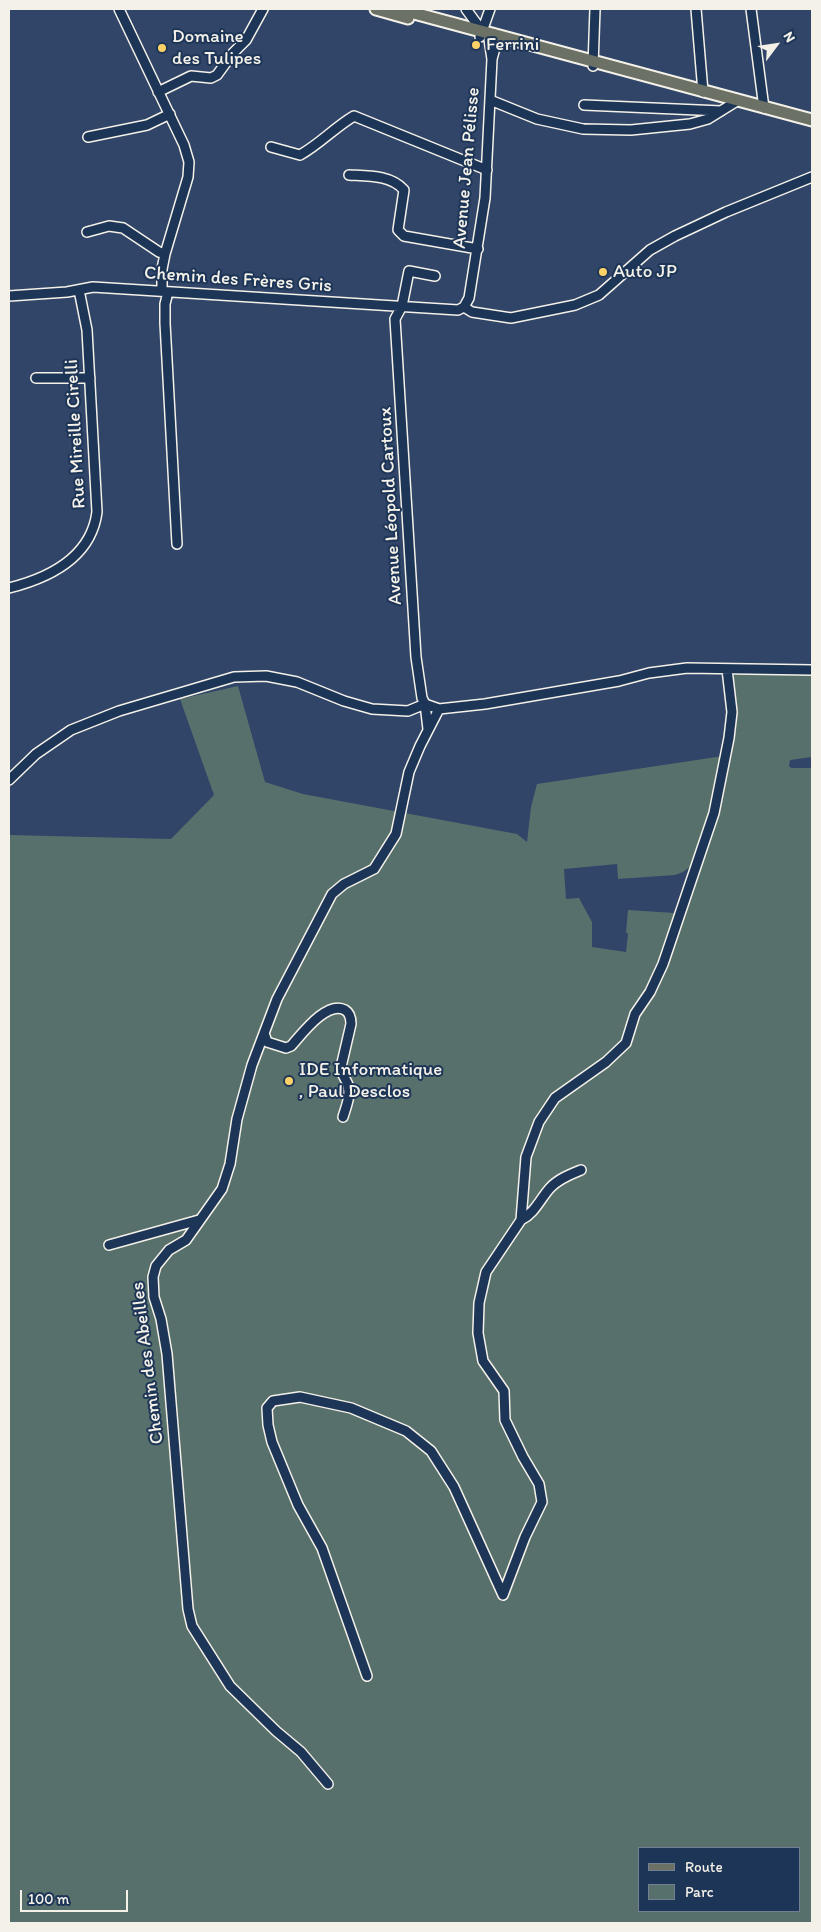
<!DOCTYPE html>
<meta charset="utf-8">
<style>
body{margin:0}
#map{position:relative;width:821px;height:1932px;overflow:hidden;background:#304568;font-family:Itim,sans-serif}
canvas{display:block}
.frame{position:absolute;inset:0;border:10px solid #f4f1e8;pointer-events:none}
.legend{position:absolute;left:638px;top:1847px;width:162px;height:65px;box-sizing:border-box;background:#1d3557;border:1px solid #738091;margin:0;padding:6px 9px;list-style:none;font-size:15px;color:#f4f1e8}
.legend li{display:flex;align-items:center;gap:10px;height:25px}
.legend b{width:25px;border:1px solid #738091}
.north{position:absolute;left:751px;top:20px;width:50px;height:50px;-webkit-text-stroke:4px #1d3557;paint-order:stroke;rotate:59deg;font-size:14px;font-weight:700;line-height:20px;text-align:center;color:#f4f1e8}
.north::after{content:'';display:block;margin:auto;width:18px;height:22px;background:#f4f1e8;clip-path:polygon(50% 0,100% 100%,50% 72%,0 100%)}
.scale{position:absolute;left:20px;top:1890px;width:108px;height:22px;box-sizing:border-box;border:2px solid #f4f1e8;border-top:0;padding-left:6px;font-size:15px;line-height:18px;white-space:nowrap;color:#f4f1e8;-webkit-text-stroke:4px #1d3557;paint-order:stroke}
</style>
<div id="map">
<canvas width="821" height="1932"></canvas>
<div class="frame"></div>
<ul class="legend">
<li><b style="height:6px;background:#6b7165"></b>Route</li>
<li><b style="height:14px;background:#58706c"></b>Parc</li>
</ul>
<div class="north">N</div>
<div class="scale">100 m</div>
</div>
<script>
const ctx = document.querySelector('canvas').getContext('2d');
ctx.lineJoin = 'round';
function fillPath(path, color) {
  ctx.fillStyle = color;
  ctx.fill(path, 'evenodd');
}
function strokePath(path, color, width, dash) {
  ctx.strokeStyle = color;
  ctx.lineWidth = width;
  ctx.lineCap = dash ? 'butt' : 'round';
  ctx.setLineDash(dash || []);
  ctx.stroke(path);
}
function write(font, color, halo, rows, align = 'center') {
  ctx.font = font + ' Itim,sans-serif';
  ctx.lineWidth = 4;
  ctx.setLineDash([]);
  ctx.textBaseline = 'middle';
  ctx.strokeStyle = halo;
  ctx.fillStyle = color;
  for (const [text, x, y, turn = 0] of rows) {
    ctx.save();
    ctx.translate(x, y);
    ctx.rotate((+turn || 0) * Math.PI / 180);
    ctx.textAlign = isNaN(turn) ? turn : align;
    if (halo) ctx.strokeText(text, 0, 0);
    ctx.fillText(text, 0, 0);
    ctx.restore();
  }
}
fillPath(new Path2D(`
 M737 673 812 674V757L790 760 789 766 791 768H812V1923H9V835L171 839 214 795 180 699 238 686 265 782 303 794 517 834 527 842 531 807 537 784 723 756 711 814 700 843 691 866 683 872 675 875 618 879 617 864 564 869 566 899 579 898 592 922V947L626 952 628 934 626 932 628 910 675 913 652 981 656 988 719 795 732 678ZM640 1848H800V1911H640Z`), '#58706c');
const minor = new Path2D(`
 M119 9 184 145 189 162 188 177 165 254 162 269V291
 M466 9 482 31
 M696 9 703 92
 M751 9 764 108
 M480 37 490 9
 M593 66 595 9
 M158 92 191 76 211 78 217 75 233 53 246 40 263 9
 M490 100 537 119 583 129 631 130 690 124 708 119 737 101
 M584 105 721 111
 M88 137 147 125 170 114
 M271 147 300 155C320 144 335 127 354 116L487 170
 M349 175C368 176 391 175 404 190L398 230 404 236 478 249
 M87 232 109 226 123 228 159 252 165 254
 M168 292 165 304V323L177 544
 M9 296 67 292 93 287 458 310 464 307
 M464 307 472 312 511 318 575 305 599 295 650 250 675 236 726 212 812 177
 M464 307 469 298 485 198 492 59 489 39 494 34 497 41 492 59
 M36 378H90
 M9 588C49 578 91 558 97 512L87 330 79 290
 M425 704 439 709 485 704 619 681 649 673 687 668 812 670
 M428 729 425 704 422 698 416 657 395 319 402 306 409 271 435 276
 M9 780 36 754 71 730 119 711 234 677 266 676 297 682 344 701 372 709 408 711 425 704
 M264 1033 267 1042 286 1048 291 1046C302 1034 327 1000 345 1010 350 1013 351 1018 351 1024L341 1067C341 1074 346 1079 348 1085 351 1096 346 1107 343 1117
 M521 1220C535 1213 540 1199 550 1188 558 1179 571 1174 581 1170
 M109 1245 199 1220
 M367 1676 322 1548 298 1505 272 1442 268 1425 267 1408 273 1401 300 1397 351 1408 406 1431 431 1451 454 1487 503 1595 525 1537 542 1502 539 1484 523 1457 505 1420 504 1391 483 1361 478 1333 479 1303 486 1272 521 1220 526 1157 539 1122 555 1098 606 1062 626 1043 635 1014 650 992 663 964 714 813 729 738 732 712 727 669
 M328 1784 301 1752 276 1731 230 1686 192 1626 188 1609 167 1354 161 1319 154 1297 153 1277 156 1266 169 1250 186 1240 222 1189 230 1164 237 1119 252 1065 277 999 332 894 344 884 374 869 396 834 409 772 420 746 439 709`);
const major = new Path2D(`
 M376 9 408 18
 M399 9 812 120`);
strokePath(minor, '#f4f1e8', 12);
strokePath(major, '#f4f1e8', 15);
strokePath(minor, '#1d3557', 9);
strokePath(major, '#6b7165', 11);
for (const [x, y, r, color] of [
 [476,45,5,"#ffd166"],
 [162,48,5,"#ffd166"],
 [603,272,5,"#ffd166"],
 [289,1081,5,"#ffd166"]
]) {
  const dot = new Path2D();
  dot.arc(x, y, r, 0, 2 * Math.PI);
  ctx.fillStyle = color;
  ctx.fill(dot);
  strokePath(dot, '#1d3557', 2);
}
write('19px', '#f4f1e8', '#1d3557', [
 ["Domaine",172,37],
 ["des Tulipes",172,59],
 ["Ferrini",486,45],
 ["Auto JP",613,272],
 ["IDE Informatique",299,1070],
 [", Paul Desclos",299,1092]
], 'left');
write('19px', '#f4f1e8', '#1d3557', [
 ["Avenue Jean Pélisse",467,168,-85],
 ["Chemin des Frères Gris",238,280,4],
 ["Rue Mireille Cirelli",76,434,-93],
 ["Avenue Léopold Cartoux",391,506,-93],
 ["Chemin des Abeilles",148,1363,-97]
]);
</script>
